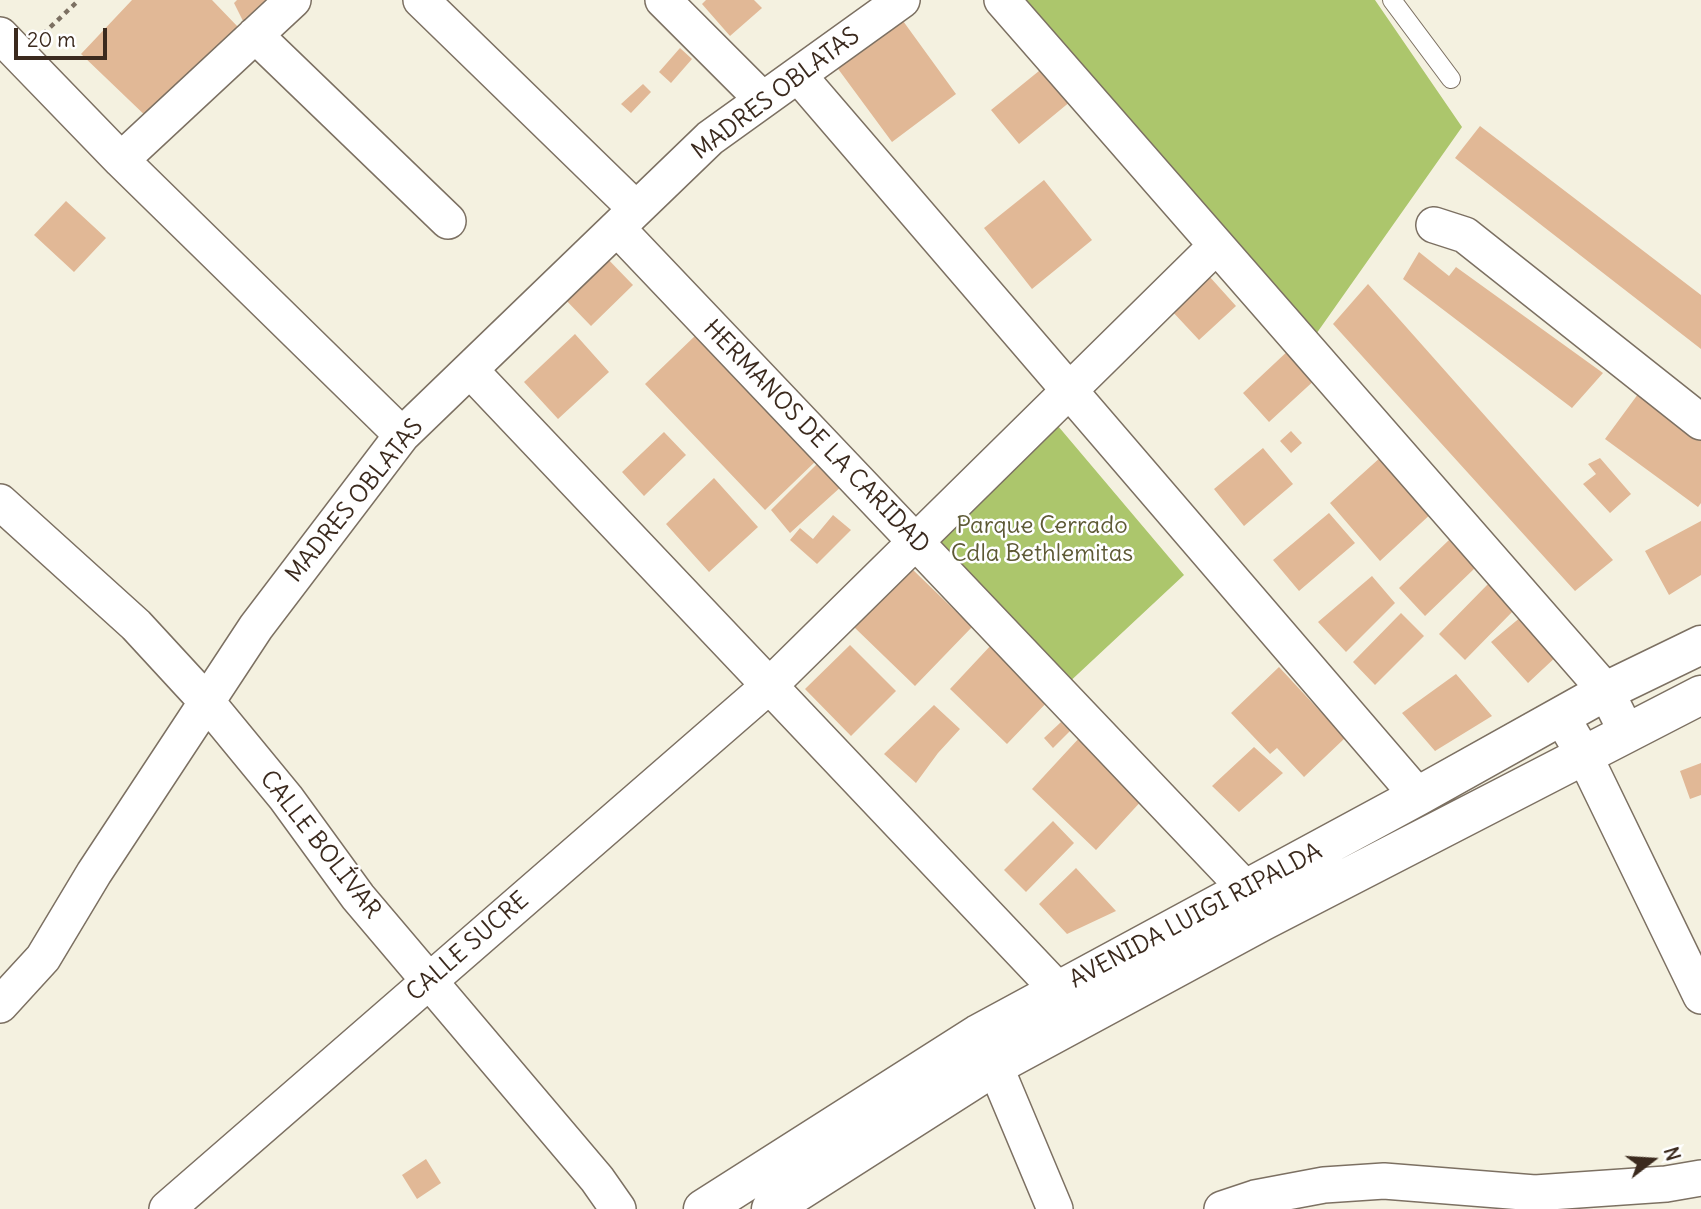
<!DOCTYPE html>
<meta charset="utf-8">
<style>
body{margin:0}
#map{position:relative;width:1701px;height:1209px;overflow:hidden;background:#f4f1e0;font-family:Delius,sans-serif}
canvas{display:block}
.north{position:absolute;left:1617px;top:1125px;width:70px;height:70px;-webkit-text-stroke:5px #fff;paint-order:stroke;rotate:73deg;font-size:19px;font-weight:700;line-height:28px;text-align:center;color:#3b2a1e}
.north::after{content:'';display:block;margin:auto;width:24px;height:32px;background:#3b2a1e;clip-path:polygon(50% 0,100% 100%,50% 72%,0 100%)}
.scale{position:absolute;left:14px;top:28px;width:93px;height:32px;box-sizing:border-box;border:4px solid #3b2a1e;border-top:0;padding-left:9px;font-size:21px;line-height:24px;white-space:nowrap;color:#3b2a1e;-webkit-text-stroke:5px #fff;paint-order:stroke}
</style>
<div id="map">
<canvas width="1701" height="1209"></canvas>
<div class="north">N</div>
<div class="scale">20 m</div>
</div>
<script>
const ctx = document.querySelector('canvas').getContext('2d');
ctx.lineJoin = 'round';
function fillPath(path, color) {
  ctx.fillStyle = color;
  ctx.fill(path, 'evenodd');
}
function strokePath(path, color, width, dash) {
  ctx.strokeStyle = color;
  ctx.lineWidth = width;
  ctx.lineCap = dash ? 'butt' : 'round';
  ctx.setLineDash(dash || []);
  ctx.stroke(path);
}
function write(font, color, halo, rows, align = 'center') {
  ctx.font = font + ' Delius,sans-serif';
  ctx.lineWidth = 5;
  ctx.setLineDash([]);
  ctx.textBaseline = 'middle';
  ctx.strokeStyle = halo;
  ctx.fillStyle = color;
  for (const [text, x, y, turn = 0] of rows) {
    ctx.save();
    ctx.translate(x, y);
    ctx.rotate((+turn || 0) * Math.PI / 180);
    ctx.textAlign = isNaN(turn) ? turn : align;
    if (halo) ctx.strokeText(text, 0, 0);
    ctx.fillText(text, 0, 0);
    ctx.restore();
  }
}
fillPath(new Path2D(`
 M1004 0H1375L1462 127 1314 337Z
 M1047 413 1184 575 1064 687 921 536Z`), '#acc66c');
fillPath(new Path2D(`
 M132 0H212L238 27 152 122 81 54Z
 M237 0H272L245 25 234 3Z
 M706 0H754L762 8 730 36 702 4Z
 M898 14 956 94 892 142 833 62Z
 M680 48 692 59 671 83 659 72Z
 M1050 62 1077 96 1019 144 991 110Z
 M643 84 651 92 631 113 621 104Z
 M1480 126 1701 295V349L1455 158Z
 M1044 180 1092 240 1032 289 984 228Z
 M66 201 106 238 74 272 34 235Z
 M1419 252 1449 276 1456 267 1603 373 1572 408 1403 279Z
 M602 253 633 285 591 326 560 294Z
 M1209 276 1236 306 1199 340 1171 310Z
 M1368 284 1613 560 1575 591 1333 324Z
 M575 334 609 372 558 419 524 382Z
 M697 334 818 459 765 510 645 384Z
 M1291 348 1318 377 1269 422 1243 393Z
 M1641 390 1701 440V503L1698 507 1605 439Z
 M1291 431 1302 443 1291 453 1280 441Z
 M664 432 686 455 644 496 622 472Z
 M1263 448 1293 484 1244 526 1214 489Z
 M1382 456 1434 511 1380 561 1330 503Z
 M1600 458 1631 494 1610 513 1583 484 1596 474 1588 464Z
 M819 462 843 485 790 533 771 510Z
 M714 478 758 527 709 572 666 524Z
 M1329 513 1355 543 1299 591 1273 560Z
 M833 515 851 530 817 564 790 540 800 528 813 539Z
 M1701 521V575L1669 595 1645 551Z
 M1449 540 1475 568 1425 616 1399 588Z
 M911 568 972 627 915 686 854 627Z
 M1372 576 1395 603 1346 652 1318 622Z
 M1489 583 1515 609 1465 660 1439 634Z
 M1401 613 1424 636 1375 685 1353 662Z
 M1522 616 1559 654 1528 683 1491 642Z
 M993 643 1051 698 1007 744 950 689Z
 M850 645 896 691 851 736 805 689Z
 M1279 667 1345 738 1304 777 1277 748 1270 754 1231 713Z
 M1456 674 1492 716 1435 751 1402 713Z
 M934 705 960 729 938 753 916 783 884 754Z
 M1061 722 1070 731 1053 748 1044 738Z
 M1081 736 1145 797 1096 850 1032 789Z
 M1254 747 1283 773 1239 812 1212 786Z
 M1701 763V795L1690 799 1680 771Z
 M1053 821 1074 843 1026 892 1004 870Z
 M1076 868 1116 911 1067 934 1039 904Z
 M426 1159 441 1183 417 1199 402 1175Z`), '#e1b896');
const service = new Path2D(`
 M1392 0 1451 79`);
const minor = new Path2D(`
 M421 0 636 209
 M663 0 763 100
 M1002 0 1606 691 1627 733
 M0 35 121 160 402 435
 M255 35 448 221
 M798 75 1418 796
 M121 160 293 0
 M1434 225 1465 235 1701 422
 M617 228 1246 889
 M470 370 1058 990 1071 1014
 M0 502 136 625 207 702 286 798 358 897 597 1179 618 1209
 M1561 716 1584 755 1701 996
 M0 1005 43 958 94 873 256 627 402 435 710 138 902 0
 M995 1066 1055 1209
 M167 1209 770 685 1216 246
 M1222 1209 1255 1198 1324 1185 1384 1181 1535 1193 1666 1184 1701 1178`);
const tertiary = new Path2D(`
 M703 1209 978 1034 1418 796 1606 691 1701 645
 M771 1209 995 1066 1263 921 1701 695`);
strokePath(service, '#7c7062', 20);
strokePath(minor, '#7c7062', 38);
strokePath(tertiary, '#7c7062', 41);
strokePath(new Path2D(`
 M43 34 79 0`), '#7c7062', 4.5, [5, 5]);
strokePath(service, '#fff', 18);
strokePath(minor, '#fff', 35);
strokePath(tertiary, '#fff', 38);
write('24px', '#3b2a1e', '#fff', [
 ["MADRES OBLATAS",776,94,-37],
 ["HERMANOS DE LA CARIDAD",816,437,46],
 ["MADRES OBLATAS",355,501,-51],
 ["CALLE BOLÍVAR",320,845,52],
 ["AVENIDA LUIGI RIPALDA",1196,916,-28],
 ["CALLE SUCRE",468,947,-41]
]);
write('24px', '#5d5935', '#fff', [
 ["Parque Cerrado",1042,526],
 ["Cdla Bethlemitas",1042,554]
]);
</script>
